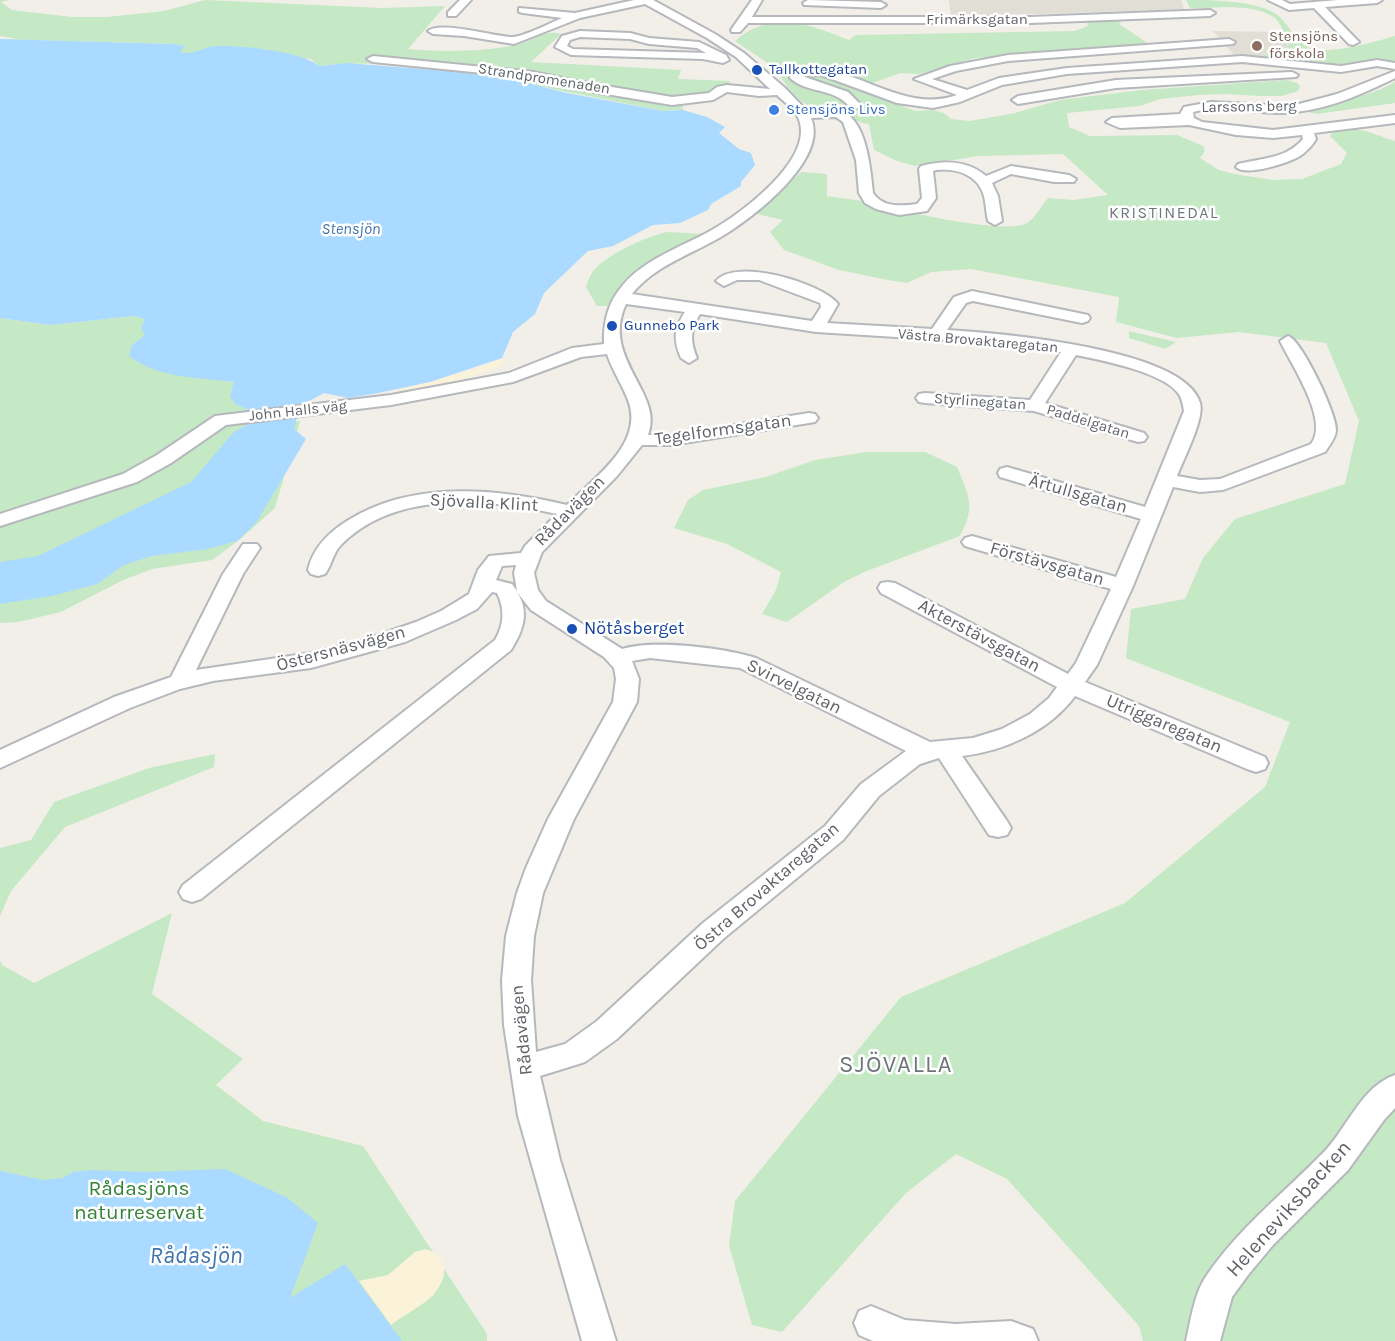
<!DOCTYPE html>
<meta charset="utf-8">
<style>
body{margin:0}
canvas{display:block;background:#f1efe8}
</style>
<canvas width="1395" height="1341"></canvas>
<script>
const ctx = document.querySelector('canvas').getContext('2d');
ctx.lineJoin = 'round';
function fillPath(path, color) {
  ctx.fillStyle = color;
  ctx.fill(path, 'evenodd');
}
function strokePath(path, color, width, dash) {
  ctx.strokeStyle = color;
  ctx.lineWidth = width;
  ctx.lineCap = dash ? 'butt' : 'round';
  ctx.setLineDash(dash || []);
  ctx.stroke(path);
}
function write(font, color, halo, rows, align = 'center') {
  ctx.font = font + ' Karla,sans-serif';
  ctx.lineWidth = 5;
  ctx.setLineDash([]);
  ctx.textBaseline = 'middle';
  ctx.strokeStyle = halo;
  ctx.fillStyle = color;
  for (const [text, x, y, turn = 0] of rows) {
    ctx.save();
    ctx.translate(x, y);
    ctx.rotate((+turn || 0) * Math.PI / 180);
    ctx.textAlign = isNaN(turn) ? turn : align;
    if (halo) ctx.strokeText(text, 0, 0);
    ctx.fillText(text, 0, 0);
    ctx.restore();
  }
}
fillPath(new Path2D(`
 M949 0H1181L1184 9 951 17Z
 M1213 31 1283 32 1290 42 1286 50 1260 56 1234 55Z`), '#e1ded6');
fillPath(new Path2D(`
 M0 0H9L1 2 12 10 72 17H107L164 11 205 0 382 8 445 6 408 49C443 52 481 52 516 45 533 41 544 29 561 34L531 62 681 70 678 79 730 81 728 86 682 100 683 110 663 111 508 80 516 79 520 75 489 71 487 77C435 68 372 59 320 66L311 59 214 46 198 52 187 54 179 52 184 46 175 44 0 39H18L0 36Z
 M1186 0C1211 0 1261 0 1280 17 1292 29 1298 48 1318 50 1338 52 1375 42 1395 36V62L1374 59 1340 64 1264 57 1260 56 1286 50 1290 42C1286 36 1280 23 1275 18 1252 2 1216 9 1190 8Z
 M1126 17 1119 24 1149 44 975 58 919 74 901 73 858 88 915 111 933 110 944 113 951 119 970 121 1015 113 1060 100 1142 90 1287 80 1297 83 1300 86 1298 91 1282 96H1261L1226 94 1198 95 1160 99 1140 106 1067 113 1069 127 1090 136 1177 135 1203 146 1205 151 1200 158 1219 170 1234 174 1273 180 1302 179 1341 164 1347 153 1330 136C1340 118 1379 136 1395 141V1341H1143L1139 1326 1007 1179 956 1154 906 1193 782 1332 752 1325 729 1246 735 1201 901 997 1125 903 1265 787 1290 722 1126 658 1131 609 1185 599 1203 558 1235 519 1345 484 1359 421 1326 343 1239 332 1177 338 1116 322 1119 297 971 269 931 272 907 283 888 280 839 270 784 250 770 232 783 220 757 214 801 172 827 174V196L877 203 882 206C907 212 1007 235 1027 223 1035 218 1042 205 1048 198L1074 200 1108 195 1063 154 979 156 915 166 897 161 874 150 869 124C857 123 854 117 843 114 835 111 828 111 820 110 802 107 787 87 778 73L788 70 775 68 735 41C771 9 809 24 849 40L856 35 1075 31 1088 26 1086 20Z
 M1395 82V103L1317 114 1307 112 1306 107C1335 102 1370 97 1395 82Z
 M667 232 706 234C670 254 630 270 608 306H597L586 287C588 282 590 274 594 270 607 254 648 236 667 232Z
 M134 316 145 319V335L132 345 206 378 234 382 235 404 249 410 247 426 300 421 275 508 238 541 212 560 152 569 123 580 61 612 18 622 0 623V318L50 325Z
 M1129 331 1176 342 1165 349 1129 338Z
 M867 452H925L957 467C969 496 976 506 960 536L864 572 844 582 787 622 762 614 776 590 781 572 727 544 674 528 688 500 703 490 766 477 815 460Z
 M215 754 214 767 65 827 11 891 0 916V848L31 840 54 802 149 768Z
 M172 913 152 994 243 1059 216 1085 263 1121 363 1146 487 1334V1341H0V960L2 965 34 983Z`), '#c5e8c5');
fillPath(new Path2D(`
 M502 358 504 365 453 382 406 392 400 390 479 368Z
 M425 1249C449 1255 449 1276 434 1294 426 1304 402 1316 391 1325L359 1281 388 1275 415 1252Z`), '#fbf3d9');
fillPath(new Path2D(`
 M0 39 175 44 185 46 180 52C194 56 203 47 216 46 242 45 300 51 320 66L346 63 460 72 519 81 567 93 663 111 683 110 707 117 725 127 719 133 739 149 751 153 755 165 741 182V186L711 204 708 210 680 223 653 225 613 246 588 251 544 293 535 314 513 332 502 358 430 382 378 393 348 398 324 393 300 406 294 429 306 439 256 523 237 541 208 549 152 556 124 565 97 584 52 596 0 604V562L38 556 191 482 234 432 247 425 249 410 235 404 230 396 234 382C198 377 159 379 129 356L132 345 145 335 141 328 145 319 134 316 50 325 0 318Z
 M225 1169 286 1197 318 1223 290 1298 345 1264 402 1341H0V1171L43 1180 63 1178 73 1172 90 1170 145 1172Z`), '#aadaff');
const minor = new Path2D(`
 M460 0H471L456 16H448V12Z
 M634 0H653L715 34 744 53 785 88 806 110H834L848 105C833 88 806 93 790 78L793 72C849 56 899 116 957 95L914 79 950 66 1008 55 1229 39 1235 42 1233 44 1008 61 956 71 932 79 967 90 999 78 1067 68 1242 56 1341 66 1377 60 1395 63V69L1377 66 1341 72 1242 62 1067 74 1002 85 960 102 933 108 897 103 821 75 802 76 848 92 861 105 848 115C867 128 871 172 873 193 883 208 902 206 917 204L922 198 919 169 921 166C944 160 967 160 986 176L1011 166 1069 175 1076 179 1074 182H1054L1011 174 992 183 998 196 1002 221 995 225 988 221C986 213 986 204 984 196 978 174 956 168 936 170L933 171 936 198 927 211 899 215 876 209 865 203 859 193 856 160 843 122 836 117 811 118C829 159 754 217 724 235 693 254 655 265 632 294L812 321 821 307 820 303 759 280H737L724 286 716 281C736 257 823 284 838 304L827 323 932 329 954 297 972 291 1088 315 1090 318 1088 321 1082 323 973 301 966 303 947 330C997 333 1185 348 1200 403 1205 418 1183 460 1177 476L1200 480 1220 479 1311 444C1330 421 1291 364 1280 341L1288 336C1301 339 1338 416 1336 431 1335 439 1329 446 1325 452L1223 490 1200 492 1173 487 1133 586 1097 665 1085 682 1265 757 1268 763 1265 769 1256 772 1247 769 1075 696C1049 731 1005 751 962 756L1007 821 1011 828 1007 835 998 837 989 835 939 758 920 764 879 796 843 840 723 939 617 1039 585 1062 540 1076 560 1160 616 1341H582L518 1116 504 1025 502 980 506 936 517 893 526 868 548 819 613 702 616 679 614 668 604 657 531 610 517 592C530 612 523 631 511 650L201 899 192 902 183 899 179 892 183 885 495 640C504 625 505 609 497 593L492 592 477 609 456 620 405 642 311 668 213 681 180 689 130 708 0 768V750L114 697 171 677 223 574 243 544H257L260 548 243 574 196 670 311 653 361 641 416 622 441 611 469 594 478 570 489 556 521 553 525 546 557 514C488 498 393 490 340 546 332 555 332 565 325 574L318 576 311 574 308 570C313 548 328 533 347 521 411 480 496 488 567 505 594 478 645 443 628 400 622 384 612 370 607 354L581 357 513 382 391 405 226 425 171 463 137 482 0 526V514L123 474 157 455 215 416 391 395 509 373 572 348 604 344C603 322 608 302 623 285 646 258 682 247 712 230 742 213 810 162 800 123 798 111 785 103 777 95L759 96 727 92 713 100 672 105 576 89 533 78 373 62 367 59 373 56 533 72 576 81 672 97 709 93 717 87 727 85 770 89 736 57 707 38 645 4 580 18 514 44 464 36 433 34 428 31C441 21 492 36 510 37 522 38 550 23 562 18L523 13 519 12V8L575 13ZM626 304 685 312C674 329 673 339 681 358L689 363 697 358C690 341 690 330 700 314L816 332 977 342 1061 352 1030 400 925 393 919 394 916 398 919 402 925 403 1034 411 1138 442 1144 441 1147 437 1144 433 1045 403 1076 355C1101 360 1162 372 1178 393 1182 398 1183 405 1184 411L1145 507 1007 467 1000 469 998 473 1000 477 1141 519 1116 577 972 536 965 538 962 542 965 546 1111 589 1076 663 1068 674 895 583 888 582 881 583 878 588 881 593 1057 687 1049 698 1030 714 1002 729 973 738 930 742 756 658C725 648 653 639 622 649L546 601 538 590 534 573 542 552 617 476 642 445H671L809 423 815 422 818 418 815 414 809 413 671 435H648C665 394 600 358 626 304ZM516 565 514 573 517 591 512 584 496 580 502 566ZM650 658 740 668 906 751 861 784 825 826 703 923 597 1021 565 1044 536 1052 531 980 534 936 543 893 574 819 637 702 639 679 632 661Z
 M752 0H762L752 17H1030L1210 10 1215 13 1210 16 1030 23H748L740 32H732L731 30Z
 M808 0 881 2 886 5 881 8 804 5 803 3Z
 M1268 0H1282L1290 4 1338 0H1382L1377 3 1325 7 1357 40 1359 42 1353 45 1349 44 1314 8 1289 10Z
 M580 31 630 33 649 38 699 42 726 55 729 60 723 63 703 59 571 55 555 47 562 36ZM580 37 630 39 649 44 697 48 706 53 573 49 567 46 570 40Z
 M1395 71V78C1361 95 1324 111 1285 113 1254 114 1224 104 1193 112L1194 118 1202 122 1273 130 1395 115V123L1314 133 1316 139C1312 146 1307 151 1300 156 1288 163 1246 177 1236 167L1238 164C1262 158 1286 159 1303 139L1302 135 1273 138 1236 135 1189 125 1120 128 1106 122 1112 118 1180 114 1184 107 1211 102 1273 105 1299 104 1337 94Z
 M1292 72 1298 75 1296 77 1116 88 1018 104 1012 100 1018 96 1116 80Z
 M1395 1075V1108L1384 1120 1348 1170 1273 1245 1248 1275 1232 1297 1220 1341H1186C1191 1320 1194 1293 1207 1275 1239 1228 1284 1193 1324 1152 1348 1127 1361 1087 1395 1075Z
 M871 1306 905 1320 956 1324 1011 1321 1033 1329 1038 1341H873L859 1335 854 1323 859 1311Z`);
strokePath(minor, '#b5b8bc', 4);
fillPath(minor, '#fff');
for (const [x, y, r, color] of [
 [1257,46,6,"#8d6e63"],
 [757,70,6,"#1a4fb4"],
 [774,110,6,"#3f7fe0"],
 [612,326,6,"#1a4fb4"],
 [572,629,6,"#1a4fb4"]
]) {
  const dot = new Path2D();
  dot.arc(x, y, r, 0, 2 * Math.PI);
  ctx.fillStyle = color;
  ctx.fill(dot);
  strokePath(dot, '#fff', 2);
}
write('15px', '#5f6368', '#fff', [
 ["Frimärksgatan",977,20],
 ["Strandpromenaden",544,79,9],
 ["Larssons berg",1249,107,-1],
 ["Västra Brovaktaregatan",978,341,5],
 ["Styrlinegatan",980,402,4],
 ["John Halls väg",298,411,-6],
 ["Paddelgatan",1088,422,17]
]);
write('15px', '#785e54', '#fff', [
 ["Stensjöns",1269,37],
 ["förskola",1269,54]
], 'left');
write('15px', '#164399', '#fff', [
 ["Tallkottegatan",769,70],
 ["Gunnebo Park",624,326]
], 'left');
write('15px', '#366cbe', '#fff', [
 ["Stensjöns Livs",786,110]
], 'left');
ctx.letterSpacing = '1.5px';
write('16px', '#70757a', '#fff', [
 ["KRISTINEDAL",1164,213]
]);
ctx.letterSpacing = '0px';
write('italic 16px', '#4174aa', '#fff', [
 ["Stensjön",351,229]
]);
write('18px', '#5f6368', '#fff', [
 ["Tegelformsgatan",723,430,-8],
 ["Ärtullsgatan",1078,494,16],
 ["Sjövalla Klint",484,503,3],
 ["Rådavägen",570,511,-45],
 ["Förstävsgatan",1047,564,16],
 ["Akterstävsgatan",979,636,28],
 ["Östersnäsvägen",341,649,-15],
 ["Svirvelgatan",794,687,26],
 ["Utriggaregatan",1164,724,23],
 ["Östra Brovaktaregatan",767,887,-41],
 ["Rådavägen",522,1030,-96]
]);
write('18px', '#164399', '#fff', [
 ["Nötåsberget",584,629]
], 'left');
write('21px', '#348238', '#fff', [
 ["Rådasjöns",139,1189],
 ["naturreservat",139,1213]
]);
write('21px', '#5f6368', '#fff', [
 ["Heleneviksbacken",1289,1209,-48]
]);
ctx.letterSpacing = '1.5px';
write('24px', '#70757a', '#fff', [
 ["SJÖVALLA",896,1065]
]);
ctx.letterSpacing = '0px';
write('italic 24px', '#4174aa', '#fff', [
 ["Rådasjön",196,1256]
]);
</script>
